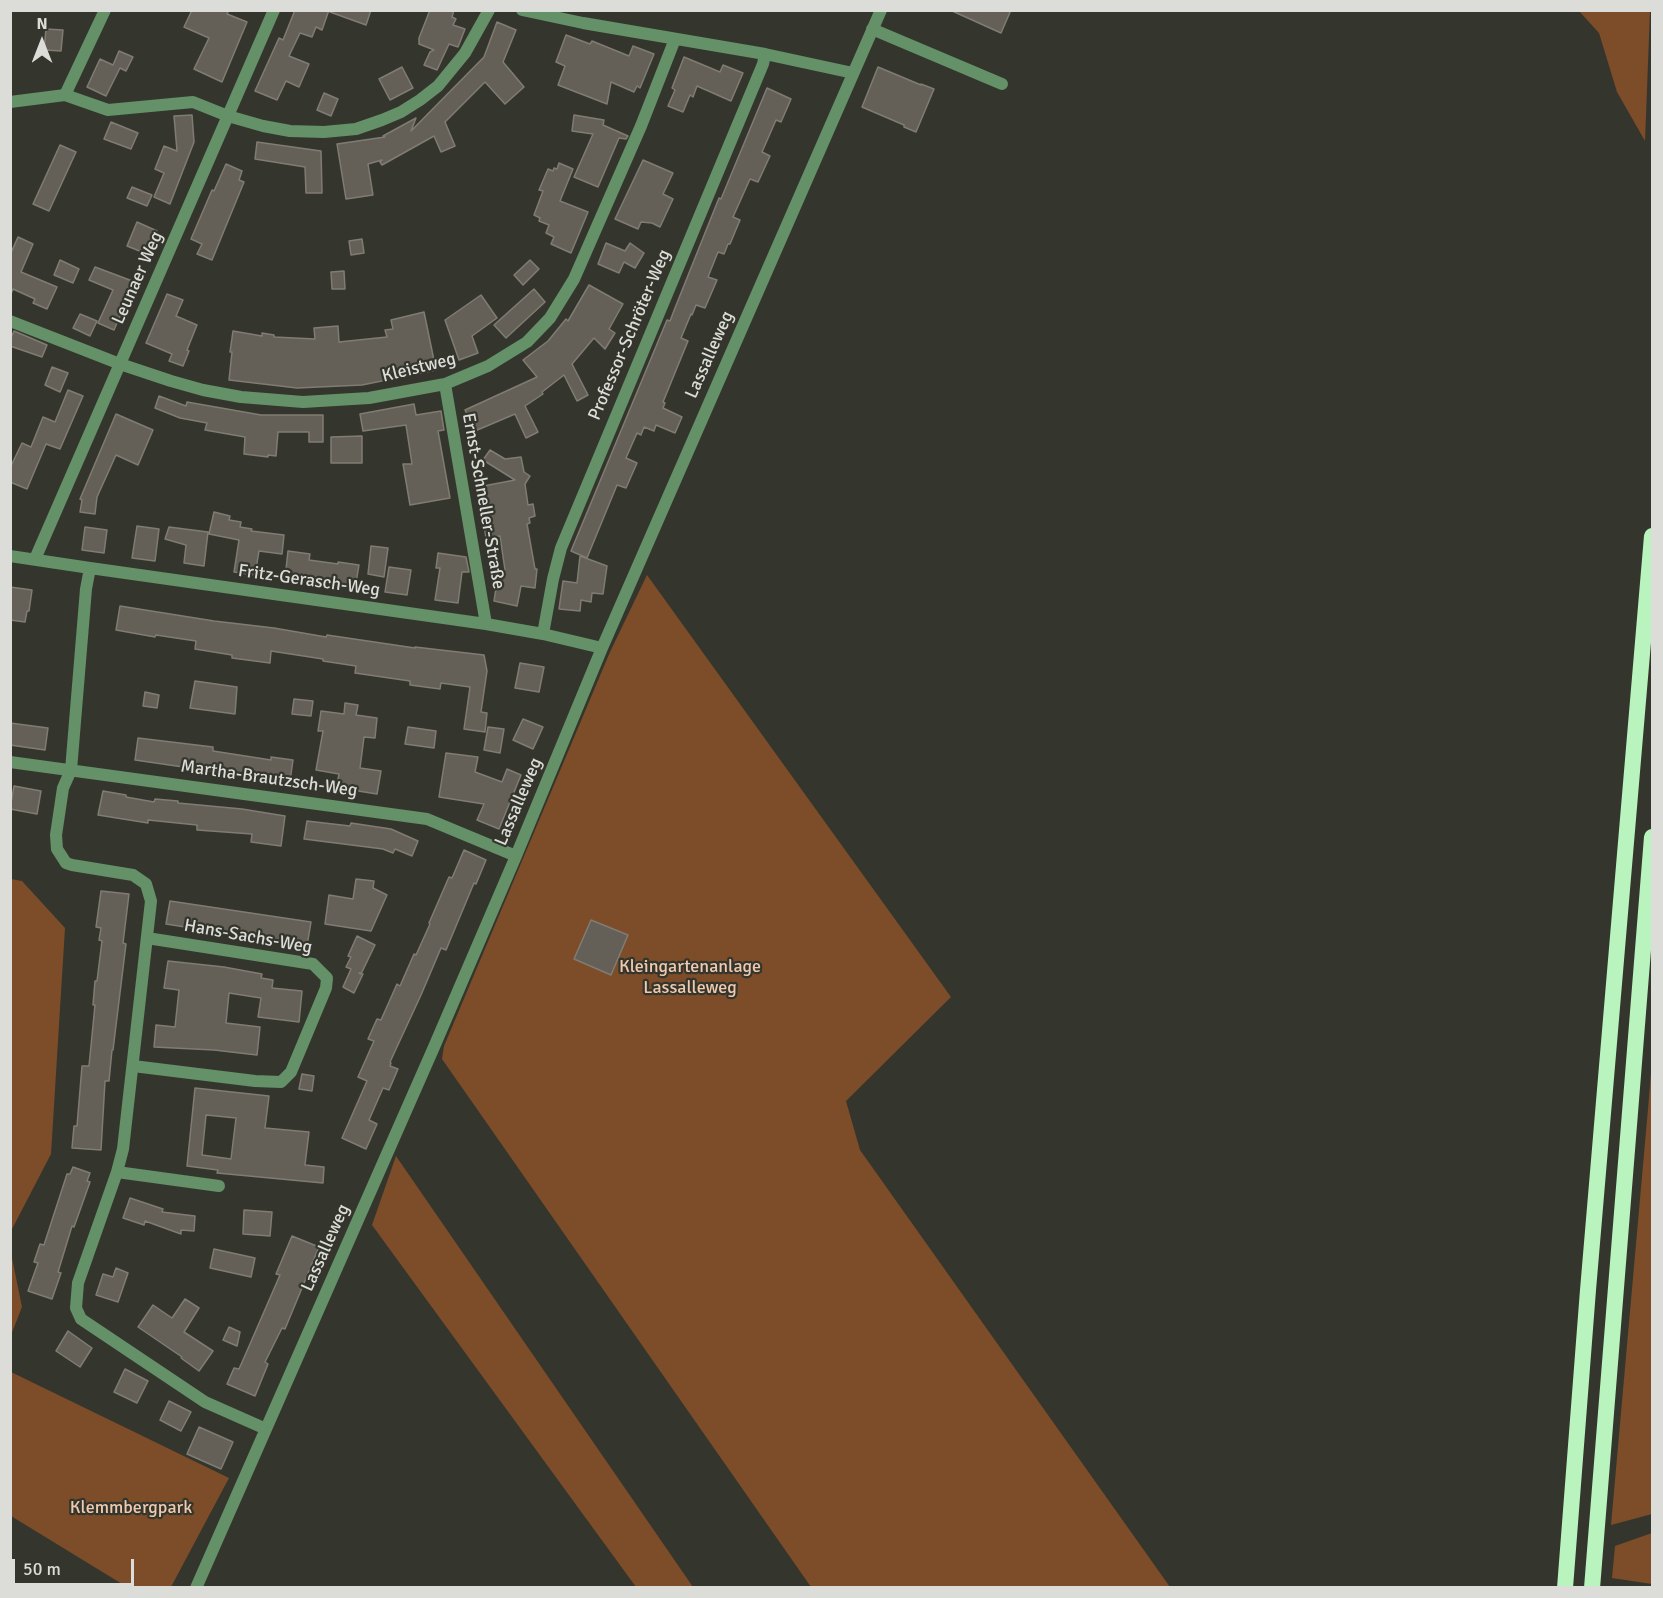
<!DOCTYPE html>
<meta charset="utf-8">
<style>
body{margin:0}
#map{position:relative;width:1663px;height:1598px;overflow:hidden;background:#34362d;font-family:Signika,sans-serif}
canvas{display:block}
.frame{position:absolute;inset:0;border:12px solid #dcddd8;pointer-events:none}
.north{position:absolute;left:12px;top:12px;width:60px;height:60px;-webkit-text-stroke:4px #34362d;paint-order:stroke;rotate:0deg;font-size:16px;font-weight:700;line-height:24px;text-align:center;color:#dcddd8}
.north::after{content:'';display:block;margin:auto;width:21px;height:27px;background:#dcddd8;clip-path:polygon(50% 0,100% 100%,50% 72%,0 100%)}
.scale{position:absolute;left:12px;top:1559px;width:122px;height:27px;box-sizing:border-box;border:3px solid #dcddd8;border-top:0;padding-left:8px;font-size:18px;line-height:21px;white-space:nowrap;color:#dcddd8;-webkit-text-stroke:4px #34362d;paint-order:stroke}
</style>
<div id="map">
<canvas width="1663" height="1598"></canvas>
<div class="frame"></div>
<div class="north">N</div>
<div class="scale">50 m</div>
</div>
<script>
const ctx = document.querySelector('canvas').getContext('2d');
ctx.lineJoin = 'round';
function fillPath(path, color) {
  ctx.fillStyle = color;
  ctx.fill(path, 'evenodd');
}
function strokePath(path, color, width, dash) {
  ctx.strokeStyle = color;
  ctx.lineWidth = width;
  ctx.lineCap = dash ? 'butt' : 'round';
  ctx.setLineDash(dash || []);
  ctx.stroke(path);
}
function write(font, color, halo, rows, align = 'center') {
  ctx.font = font + ' Signika,sans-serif';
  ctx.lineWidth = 4.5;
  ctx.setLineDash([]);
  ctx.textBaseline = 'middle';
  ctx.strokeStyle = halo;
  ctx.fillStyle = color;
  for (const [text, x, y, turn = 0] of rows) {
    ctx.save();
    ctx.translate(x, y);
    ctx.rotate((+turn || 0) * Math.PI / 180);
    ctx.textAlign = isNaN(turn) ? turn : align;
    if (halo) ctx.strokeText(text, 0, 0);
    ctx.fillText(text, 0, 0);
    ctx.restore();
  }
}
fillPath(new Path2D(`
 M1579 11H1650L1645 141 1617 92 1599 33Z
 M647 575 951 997 846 1101 860 1150 1170 1587H811L442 1059 444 1046 610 652Z
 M11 879 22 881 65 928 51 1154 11 1231Z
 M1652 1060V1514L1611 1525 1648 1109Z
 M396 1156 693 1587H636L372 1225Z
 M11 1253 22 1307 11 1335H10Z
 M11 1372 229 1478 171 1587H127L11 1516Z
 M1652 1533V1584L1612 1578 1615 1546Z`), '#7d4c28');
const building = new Path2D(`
 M192 10H229L227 14 247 22 222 82 194 69 209 38 184 27Z
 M295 10H329L322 30 316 27 312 37 300 33 289 56 309 64 299 87 286 81 277 100 255 91 279 38 283 40Z
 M330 10H371L366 25 330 12Z
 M430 10H454L452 17 456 19 453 25 465 29 458 47 449 44 437 70 424 65 430 52 434 50 419 44V38Z
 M950 10H1011L1001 33Z
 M497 22 516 30 503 62 524 87 505 104 485 82 445 122 455 146 441 152 434 136 382 165 380 162 382 160 368 164 373 195 346 199 337 144 385 137 383 136 416 118 411 131 484 57Z
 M46 29 63 30 61 51 44 50Z
 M566 35 590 44 592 41 629 56 633 46 654 54 640 88 637 86 634 92 611 82 607 104 558 85 565 66 556 62Z
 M119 51 133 57 126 71 120 68 106 96 87 87 100 59 113 65Z
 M684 57 720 72 723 65 743 73 731 101 697 86 693 97 690 95 683 112 668 106 675 90 672 88Z
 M402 67 413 88 390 100 379 79Z
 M878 67 921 85V84L934 89 916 132 904 127V125L862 107Z
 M767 88 791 99 781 122 776 120 762 152 770 156 758 182 750 179 733 217 740 220 730 244H728L724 254 718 252 708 277 717 280 705 308 696 305 692 315 691 314 681 338 688 341 663 402 665 403 663 408 682 417 675 433 656 425 654 431 644 427 641 435 637 433 626 458 637 463 626 488 617 485 587 558 571 551 667 320 670 321 675 308 719 198 721 199Z
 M324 93 338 99 331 116 317 110Z
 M192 115 194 142 170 204 154 197 164 173 155 169 164 146 177 151 174 116Z
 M574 115 604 120 603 125 628 136 626 139 619 138 598 187 574 177 593 134 572 131Z
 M111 122 138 133 131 149 104 139Z
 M257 142 321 151 322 193H306L305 167 255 159Z
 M60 145 76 152 49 211 33 204Z
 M643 160 673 173 663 194 673 199 660 227 652 223 641 222 638 229 615 219Z
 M559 163 573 169 560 201 588 212 571 253 551 244 554 237 546 233 549 225 539 221 540 218 534 215 543 191 539 190 548 169 553 171 554 168 557 169Z
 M226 164 242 171 239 180 244 182 212 260 197 254 202 244 191 239 212 190 214 191Z
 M132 187 152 195 147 206 127 198Z
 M137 222 157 231 147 254 127 246Z
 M18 237 33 244 21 272 57 287 47 309 33 303 35 299 13 289 10 296V255Z
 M362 239 364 253 351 255 349 241Z
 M606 243 625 251 630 243 644 253 635 268 624 262 619 273 598 264Z
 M60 260 79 269 73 283 54 275Z
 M530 260 539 269 523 285 514 275Z
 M95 267 135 282 114 330 98 323 113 290 89 280Z
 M344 271 345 289H332L331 272Z
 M589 285 623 304 609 329 615 333 605 349 594 338 572 364 588 395 577 401 564 375 542 392 543 394 525 406 538 432 526 438 515 414 475 431 465 410 537 377 523 360 548 341 566 319 568 321Z
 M534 289 545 302 506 338 494 325Z
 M167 294 183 300 176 316 197 325 187 350 189 351 183 366 169 361 172 354 146 343Z
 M481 295 497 318 472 336 478 353 459 360 445 320Z
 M424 312 436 370 362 385 297 388 229 380 232 352H230L233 331 262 336V333L274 335V337L315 339 314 328 338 326 339 342 387 337 385 330 393 329 391 320Z
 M80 314 97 321 90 336 73 328Z
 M14 331 47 345 42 357 10 346V340Z
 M52 367 68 373 60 392 45 385Z
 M68 390 83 396 60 449 46 444 27 489 10 482V468L22 443 31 447 43 417 55 422Z
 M159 396 186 406 187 402 261 415H323V442H309V432H278L276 456 268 455V457L244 454 245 437 205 430 207 423 180 418 155 408Z
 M414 404 416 415 441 411 444 430 438 431 450 498 410 505 403 464H412L406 425 363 431 360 414Z
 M116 414 153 430 138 465 116 455 97 497 95 514 80 512 82 500 80 499Z
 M362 436V463H331V437Z
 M490 450 505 459 521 457 524 472 530 476 525 484 528 505 533 504 535 516 529 518 530 523 527 524 535 569H537L535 588 521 586 517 606 494 601 499 569 505 570 500 536 486 538 478 487 515 480 483 460Z
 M214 512 230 516 229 520 241 522 240 527 252 529 251 531 284 535 282 554 259 551 255 575 234 572 239 540 209 534Z
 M137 526 159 529 155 561 132 558Z
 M85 527 107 530 104 553 82 550Z
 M169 527 208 532 204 566 184 563 186 545 165 539Z
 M371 546 388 548 384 577 368 574Z
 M288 551 310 554 309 560 338 564V562L359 565 355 589 335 586 336 580 307 576 306 581 285 578Z
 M438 553 466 557 469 572H462L458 603 435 600 440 568H436Z
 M580 556 607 566 603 594 592 593 591 602 581 600 580 611 559 609 563 581 577 583Z
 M389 567 411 570 407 595 385 592Z
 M10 587 32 590 29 611H27L25 622 10 620Z
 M120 606 214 621 274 628 326 637 327 635 415 648V647L484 655 487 671 481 712 487 713 485 732 464 729 470 687 441 683 440 689 410 685V681L355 673 356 666 323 661V659L271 651 270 663 232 658V655L195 649 196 641 156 635 155 637 116 630Z
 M520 663 544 667 539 692 515 688Z
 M195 681 237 687 235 714 190 708Z
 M145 692 159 695 157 708 143 706Z
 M294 699 313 701 311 716 292 714Z
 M345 703 358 705 356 715 377 718 375 738 364 737 360 768 381 771 377 794 352 790 353 787 337 785 339 774 316 770 323 731H318L321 711 344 714Z
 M523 719 543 727 533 749 513 740Z
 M10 723 48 728 45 750 10 745Z
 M408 727 436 731 434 748 405 744Z
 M488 727 504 729 500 753 484 750Z
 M138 738 213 747V751L271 760V757L293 760 290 781 246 775 245 776 135 760Z
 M446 753 478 757 475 772 502 782 507 769 521 775 499 829 477 820 484 804 439 797Z
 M14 786 41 791 37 814 10 809Z
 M103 791 126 795V797L154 802 155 799 178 801V803L242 809 285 816 281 846 251 842 252 834 197 830V825L148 820V823L98 815Z
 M307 821 350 826 351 823 391 829 418 841 412 856 395 849 393 853 383 849 304 839Z
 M464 850 486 860 476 884 474 883 446 950 441 948 421 995 390 1062 391 1063 390 1066 398 1069 389 1090 383 1088 369 1120 377 1124 366 1149 342 1138 367 1081 358 1077 374 1041 368 1039 377 1019 381 1020 397 984 400 986 414 954 416 955 430 924 429 923 449 877 452 878Z
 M356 879 374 881 373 888 387 895 371 931 325 924 329 895 353 899Z
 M101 891 129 894 123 943 126 944 113 1050H112L109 1081H105L101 1150 72 1148 74 1126H77L82 1066H89L95 1005H93L95 981H97L102 941 99 940 101 928 96 927Z
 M170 901 311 922 307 946 166 924Z
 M591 920 628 935 611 975 574 959Z
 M357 936 375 945 361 974 359 973 363 974 354 993 343 987 351 969 346 967 351 957 348 956Z
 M168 961 224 967 262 974 261 978 273 980 272 988 302 991 299 1022 258 1017 261 998 229 993 226 1023 260 1027 257 1055 214 1050 154 1047 156 1025 175 1027 179 990 164 988Z
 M302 1074 314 1076 312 1091 299 1089Z
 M195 1088 269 1096 265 1128 309 1132 305 1165 324 1167 323 1183 217 1173 218 1170 187 1166ZM206 1115 236 1118 231 1159 202 1155Z
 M73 1167 90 1173 87 1181 90 1182 74 1227 72 1226 58 1272 61 1273 52 1299 28 1291 38 1263 34 1262 40 1244 44 1245 67 1174H70Z
 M130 1198 163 1209 162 1212 195 1216 194 1231 181 1230V1234L145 1221 144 1225 123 1218Z
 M244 1210 272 1212 270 1236 243 1234Z
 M292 1236 319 1247 285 1329 282 1328 265 1362 268 1364 255 1396 227 1384 234 1368 239 1369 250 1344 280 1275 276 1274Z
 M214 1249 255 1258 251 1277 210 1268Z
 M116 1268 128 1273 118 1302 96 1295 103 1274 113 1277Z
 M185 1299 199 1308 184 1332 213 1351 199 1371 181 1358 182 1357 138 1327 153 1305 172 1318Z
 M229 1327 240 1332 237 1346 223 1340Z
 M68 1331 92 1348 80 1367 56 1351Z
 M125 1369 148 1381 137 1403 114 1392Z
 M169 1401 191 1412 181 1431 160 1420Z
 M199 1427 233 1442 221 1469 187 1454Z`);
fillPath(building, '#646057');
strokePath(building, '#817c73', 1.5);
strokePath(new Path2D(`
 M522 10 583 23 765 54 853 73
 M872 29 1002 84
 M65 95 108 110 193 102 228 116 263 126 290 131 324 132 356 129 382 120 401 112 420 100 438 86 465 53 489 10
 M10 102 65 95 105 10
 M10 321 120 364 171 381 203 390 241 397 303 402 369 398 445 384 488 366 527 342 550 318 574 279 641 126 675 39
 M445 384 486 624
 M10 556 90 568 486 624 543 634 602 648
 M35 559 274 10
 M90 568 86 589 71 770 63 788 56 835 57 849 66 863 72 865 133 875 146 884 151 901 123 1149 117 1172 78 1283 76 1308 81 1319 205 1402 266 1429
 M543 634 553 579 561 548 763 64 765 54
 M10 762 427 819 516 856
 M133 1066 255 1081 281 1082 291 1072 326 988 327 978 313 964 147 938
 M117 1172 219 1186
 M196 1588 434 1047 516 856 602 648 881 10`), '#649167', 12);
strokePath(new Path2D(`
 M1565 1588 1588 1290 1652 536
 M1592 1588 1652 837`), '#b9f3be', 16);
write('18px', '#dcddd8', '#34362d', [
 ["Leunaer Weg",138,278,-66],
 ["Professor-Schröter-Weg",630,335,-67],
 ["Lassalleweg",710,355,-66],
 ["Kleistweg",419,368,-14],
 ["Ernst-Schneller-Straße",483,501,80],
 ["Fritz-Gerasch-Weg",309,581,8],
 ["Martha-Brautzsch-Weg",269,779,8],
 ["Lassalleweg",519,802,-67],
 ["Hans-Sachs-Weg",248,937,10],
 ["Lassalleweg",326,1248,-66]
]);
write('18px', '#f1c9ae', '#34362d', [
 ["Kleingartenanlage",690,967],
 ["Lassalleweg",690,988],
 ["Klemmbergpark",131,1508]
]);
</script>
